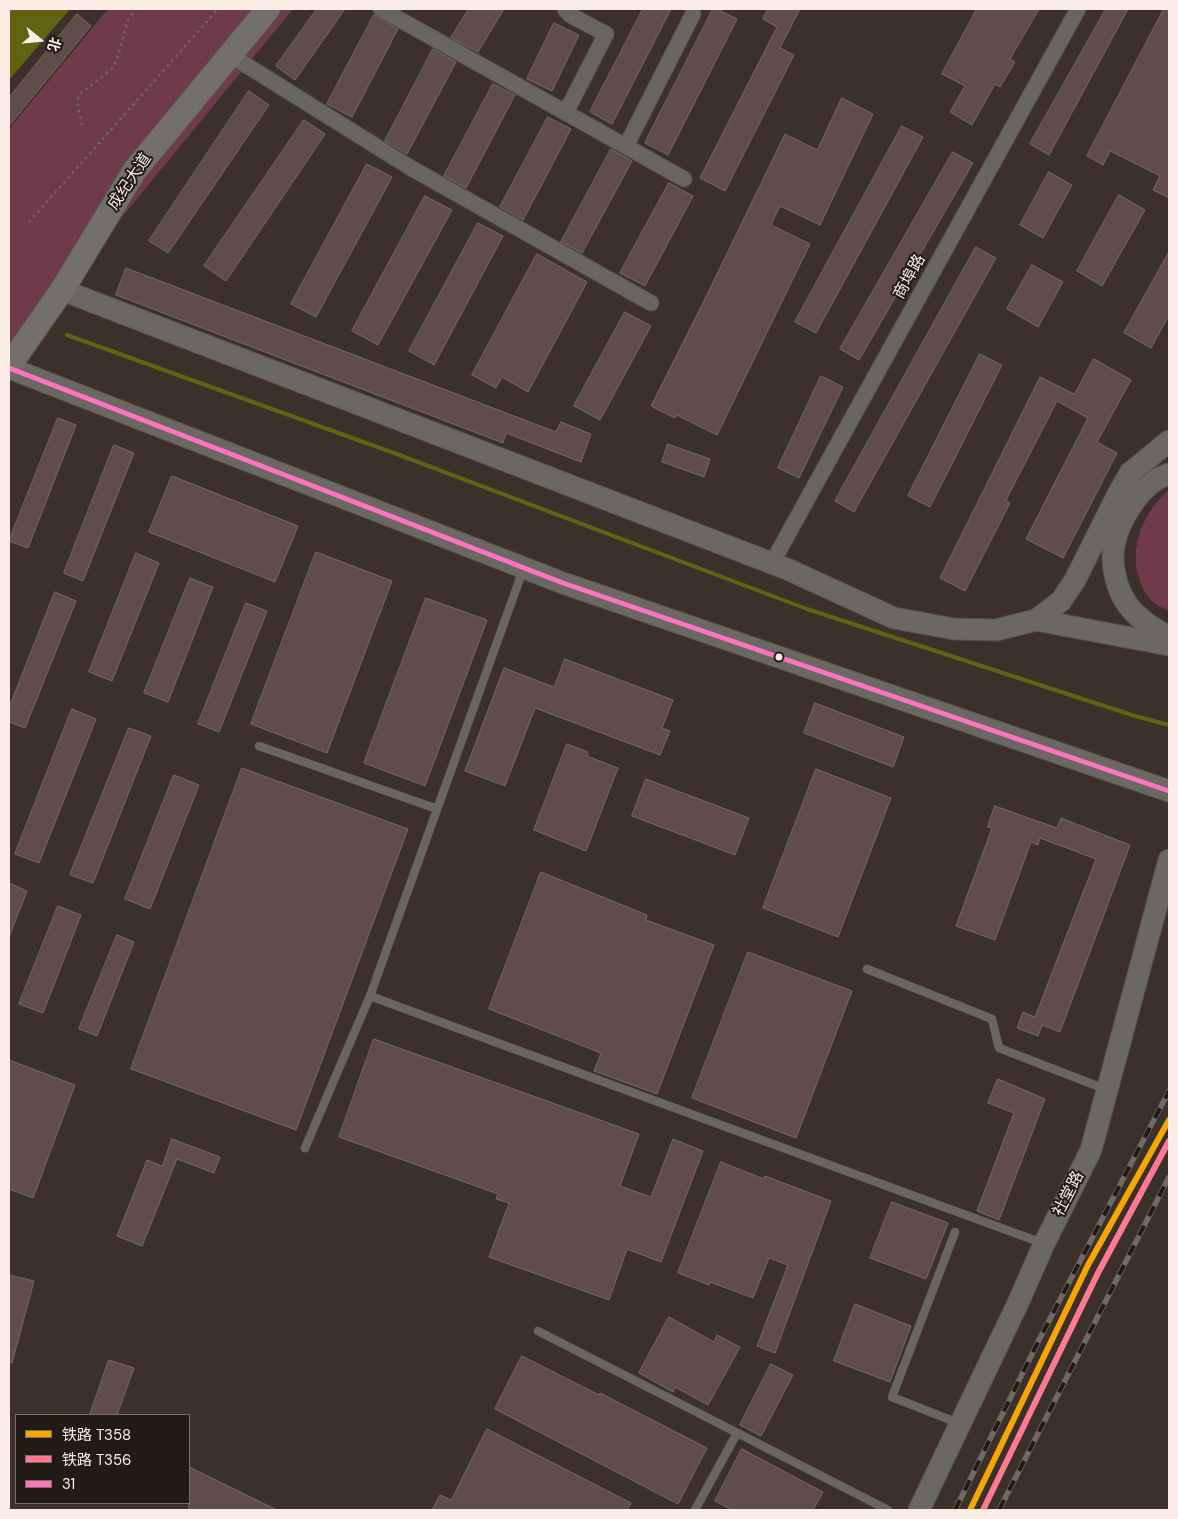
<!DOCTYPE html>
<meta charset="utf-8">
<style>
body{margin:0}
#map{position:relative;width:1178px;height:1519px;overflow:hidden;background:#3b312a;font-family:"DM Sans","Noto Sans SC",sans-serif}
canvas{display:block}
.frame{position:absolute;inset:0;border:10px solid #f8ece4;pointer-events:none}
.legend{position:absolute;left:15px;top:1414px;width:175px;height:90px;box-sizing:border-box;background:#221a14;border:1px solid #786e67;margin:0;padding:6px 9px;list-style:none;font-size:15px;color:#f8ece4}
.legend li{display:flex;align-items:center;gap:10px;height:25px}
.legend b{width:25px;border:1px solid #786e67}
.north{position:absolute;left:15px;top:15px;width:50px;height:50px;-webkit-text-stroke:4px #221a14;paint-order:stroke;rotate:107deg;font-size:14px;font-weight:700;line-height:20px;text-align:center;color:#f8ece4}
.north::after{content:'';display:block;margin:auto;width:18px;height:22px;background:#f8ece4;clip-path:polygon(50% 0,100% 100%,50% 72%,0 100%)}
</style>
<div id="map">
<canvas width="1178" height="1519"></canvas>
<div class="frame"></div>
<ul class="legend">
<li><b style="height:6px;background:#f7a600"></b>铁路 T358</li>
<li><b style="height:6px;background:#fe7a93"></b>铁路 T356</li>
<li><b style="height:6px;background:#fc73be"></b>31</li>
</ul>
<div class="north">北</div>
</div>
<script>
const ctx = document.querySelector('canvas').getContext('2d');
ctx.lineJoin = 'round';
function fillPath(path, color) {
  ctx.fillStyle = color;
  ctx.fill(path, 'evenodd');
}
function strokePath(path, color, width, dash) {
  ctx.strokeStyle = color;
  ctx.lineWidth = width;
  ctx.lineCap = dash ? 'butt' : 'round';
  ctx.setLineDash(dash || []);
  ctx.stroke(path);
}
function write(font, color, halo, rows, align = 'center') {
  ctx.font = font + ' "DM Sans","Noto Sans SC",sans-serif';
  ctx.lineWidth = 4;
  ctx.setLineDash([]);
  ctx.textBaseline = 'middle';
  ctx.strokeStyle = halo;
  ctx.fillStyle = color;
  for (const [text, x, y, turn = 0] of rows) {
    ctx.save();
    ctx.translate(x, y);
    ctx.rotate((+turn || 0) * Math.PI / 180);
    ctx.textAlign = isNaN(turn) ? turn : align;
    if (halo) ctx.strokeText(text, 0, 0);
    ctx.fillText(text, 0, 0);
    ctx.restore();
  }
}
fillPath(new Path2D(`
 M108 9H293L62 290 9 361V129Z
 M1169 490V611C1163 608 1154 604 1150 599 1127 570 1134 530 1156 503 1160 499 1164 493 1169 490Z`), '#6f3a4b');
fillPath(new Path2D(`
 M9 9H70L9 80Z`), '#616212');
strokePath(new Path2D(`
 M67 335 394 453 807 609 1135 716 1169 725`), '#616212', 4);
const building = new Path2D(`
 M317 9H345L295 80 276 66Z
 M469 9H504L478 52 451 38Z
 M643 9H671L612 124 590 112Z
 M713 9H717L737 19 668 155 645 143Z
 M768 9H800L780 48 794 55 725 191 700 178 777 27 763 19Z
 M977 9H1039L1010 59 1015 62 1000 87 995 84 972 125 950 112 965 86 942 74Z
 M1106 9H1128L1049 155 1030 144Z
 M1164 9H1169V198L1153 190 1160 176 1110 151 1103 165 1087 156Z
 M77 14 91 26 9 126V98Z
 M374 15 398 29 352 117 327 104Z
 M554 23 579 35 552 91 527 79Z
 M433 49 456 62 407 154 385 141Z
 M493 84 515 95 466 188 444 176Z
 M249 91 269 105 168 253 149 241Z
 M842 98 873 114 820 225 780 206 771 225 810 244 717 435 677 415 675 418 651 406 702 305 785 134 817 150Z
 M548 117 571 129 523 220 500 207Z
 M304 120 325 134 226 281 204 266Z
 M902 126 923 137 816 333 795 322Z
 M611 149 632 161 582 253 561 242Z
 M953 152 973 163 859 360 840 349Z
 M367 164 392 177 316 317 291 304Z
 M1049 172 1072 185 1043 238 1020 225Z
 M669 183 693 196 645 286 620 273Z
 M1119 195 1145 210 1102 286 1077 271Z
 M425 196 452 210 378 345 352 331Z
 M478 223 503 236 434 365 409 351Z
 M976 247 996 258 854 512 835 501Z
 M1169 252V315L1151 348 1124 333Z
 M537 254 587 282 528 392 502 377 496 388 472 375Z
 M1032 265 1063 282 1038 327 1007 309Z
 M126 268 556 432 561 422 591 434 581 462 506 433 503 443 116 295Z
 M625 312 651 326 600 420 574 406Z
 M980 354 1002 365 930 507 908 496Z
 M1094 359 1131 380 1097 442 1117 453 1063 558 1026 539 1088 418 1057 401 1006 500 1010 503 965 591 940 578 1040 377 1074 394Z
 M821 376 843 387 799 478 778 468Z
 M58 418 76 425 28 548 9 541Z
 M668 444 710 459 704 477 662 462Z
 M114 445 134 453 83 581 64 573Z
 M172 476 298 526 275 582 149 532Z
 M316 552 392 581 327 753 251 724Z
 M136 553 159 563 112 681 89 672Z
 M190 578 213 587 168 702 144 693Z
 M55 592 76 601 25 728 9 722V708Z
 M426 598 487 620 425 786 364 763Z
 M246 603 267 611 219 732 198 724Z
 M565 659 673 700 662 728 670 731 660 755 535 708 505 786 465 771 504 668 554 687Z
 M815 703 904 737 893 767 804 733Z
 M72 709 96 719 39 863 15 854Z
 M129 728 151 736 93 883 70 875Z
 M567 744 588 752 587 756 618 768 586 851 534 830Z
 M242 768 408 829 296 1130 131 1069Z
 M816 769 891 798 838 937 763 908Z
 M174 775 199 785 150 909 125 899Z
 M646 779 749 818 735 855 632 816Z
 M995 806 1057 828 1061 818 1130 845 1060 1032 1042 1025 1038 1036 1017 1028 1023 1012 1035 1017 1096 859 1040 838 1038 845 1031 842 995 940 956 926 992 828 988 827Z
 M541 872 647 915 646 920 714 945 657 1094 594 1071 601 1053 489 1009Z
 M9 883 27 891 9 937Z
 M58 906 81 915 43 1013 19 1004Z
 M117 935 134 942 97 1036 79 1029Z
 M748 952 852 991 796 1138 692 1098Z
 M374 1039 639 1134 620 1186 651 1197 673 1139 703 1151 661 1262 627 1249 609 1300 489 1257 509 1203 496 1199 498 1194 339 1137Z
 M9 1060 75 1085 33 1198 9 1189Z
 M998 1079 1045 1099 999 1220 977 1211 1014 1113 988 1103Z
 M172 1139 220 1157 214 1173 177 1159 142 1246 117 1236 147 1160 162 1166Z
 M721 1162 764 1179 765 1176 831 1201 775 1353 757 1346 788 1265 769 1258 753 1298 710 1282 709 1285 678 1273Z
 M892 1202 948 1223 926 1279 870 1258Z
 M9 1275 34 1281 12 1363 9 1362Z
 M855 1304 911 1326 890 1382 834 1361Z
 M669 1317 714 1342 717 1335 740 1347 708 1405 675 1387 673 1392 639 1373Z
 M522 1356 599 1395 600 1393 707 1448 678 1504 495 1409Z
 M109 1360 134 1368 117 1415H90Z
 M771 1364 793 1375 761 1436 740 1425Z
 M487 1429 631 1503 627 1510H432L440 1495 451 1500Z
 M742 1449 823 1492 813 1510H732L715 1501Z
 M189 1467 220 1482 277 1510H189Z`);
fillPath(building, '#604c48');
strokePath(building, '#746a66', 1);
const lane = new Path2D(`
 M259 746 437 809
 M867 969 992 1019 999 1048 1105 1089
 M370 996 1042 1243
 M305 1148 370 996 523 570
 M955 1232 892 1397 958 1423
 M538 1331 888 1510
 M695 1510 737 1433`);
const street = new Path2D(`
 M381 9 684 179
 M565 9 570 15 606 34 566 112
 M230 55 411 168 651 303
 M626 146 693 14
 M772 563 1078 9`);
const secondary = new Path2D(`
 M62 290 787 569 894 618 954 629 996 630 1036 620 1061 601 1075 580 1118 494 1130 473 1169 441
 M9 368 563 583 1169 791
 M1169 474C1139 483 1112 529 1113 560 1114 575 1118 591 1127 604 1137 618 1154 629 1169 637
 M1036 620 1169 645
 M919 1510 1018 1303 1044 1244 1091 1150 1169 860`);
const primary = new Path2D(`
 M9 366 62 290 135 170 268 9`);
strokePath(lane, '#585049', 9);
strokePath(street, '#585049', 17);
strokePath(secondary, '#585049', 23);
strokePath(primary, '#585049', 26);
strokePath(new Path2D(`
 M82 125 77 101 81 93 111 70 117 60 127 22 135 9
 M29 222 218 9`), '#6b6763', 2.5, [2.5, 4]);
strokePath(lane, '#696662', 8);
strokePath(street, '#696662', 15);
strokePath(secondary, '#6b6763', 21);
strokePath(primary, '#736f6a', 24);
const rail = new Path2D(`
 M955 1510 1040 1338 1169 1091
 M999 1510 1169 1177`);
strokePath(rail, '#706a66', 5.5);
strokePath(rail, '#221a14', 4, [11]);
strokePath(new Path2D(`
 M9 368 563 583 1169 791`), '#fc73be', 5);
strokePath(new Path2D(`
 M970 1510 1088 1265 1169 1120`), '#f7a600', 6);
strokePath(new Path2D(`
 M983 1510 1098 1273 1169 1141`), '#fe7a93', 6);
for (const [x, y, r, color] of [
 [779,657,4.5,"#f8ece4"]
]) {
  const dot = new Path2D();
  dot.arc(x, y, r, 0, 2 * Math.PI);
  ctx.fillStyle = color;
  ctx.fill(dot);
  strokePath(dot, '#221a14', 2);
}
write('16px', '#f8ece4', '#221a14', [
 ["成纪大道",130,182,-56],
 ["商埠路",910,277,-61],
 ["社堂路",1069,1194,-63]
]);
</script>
